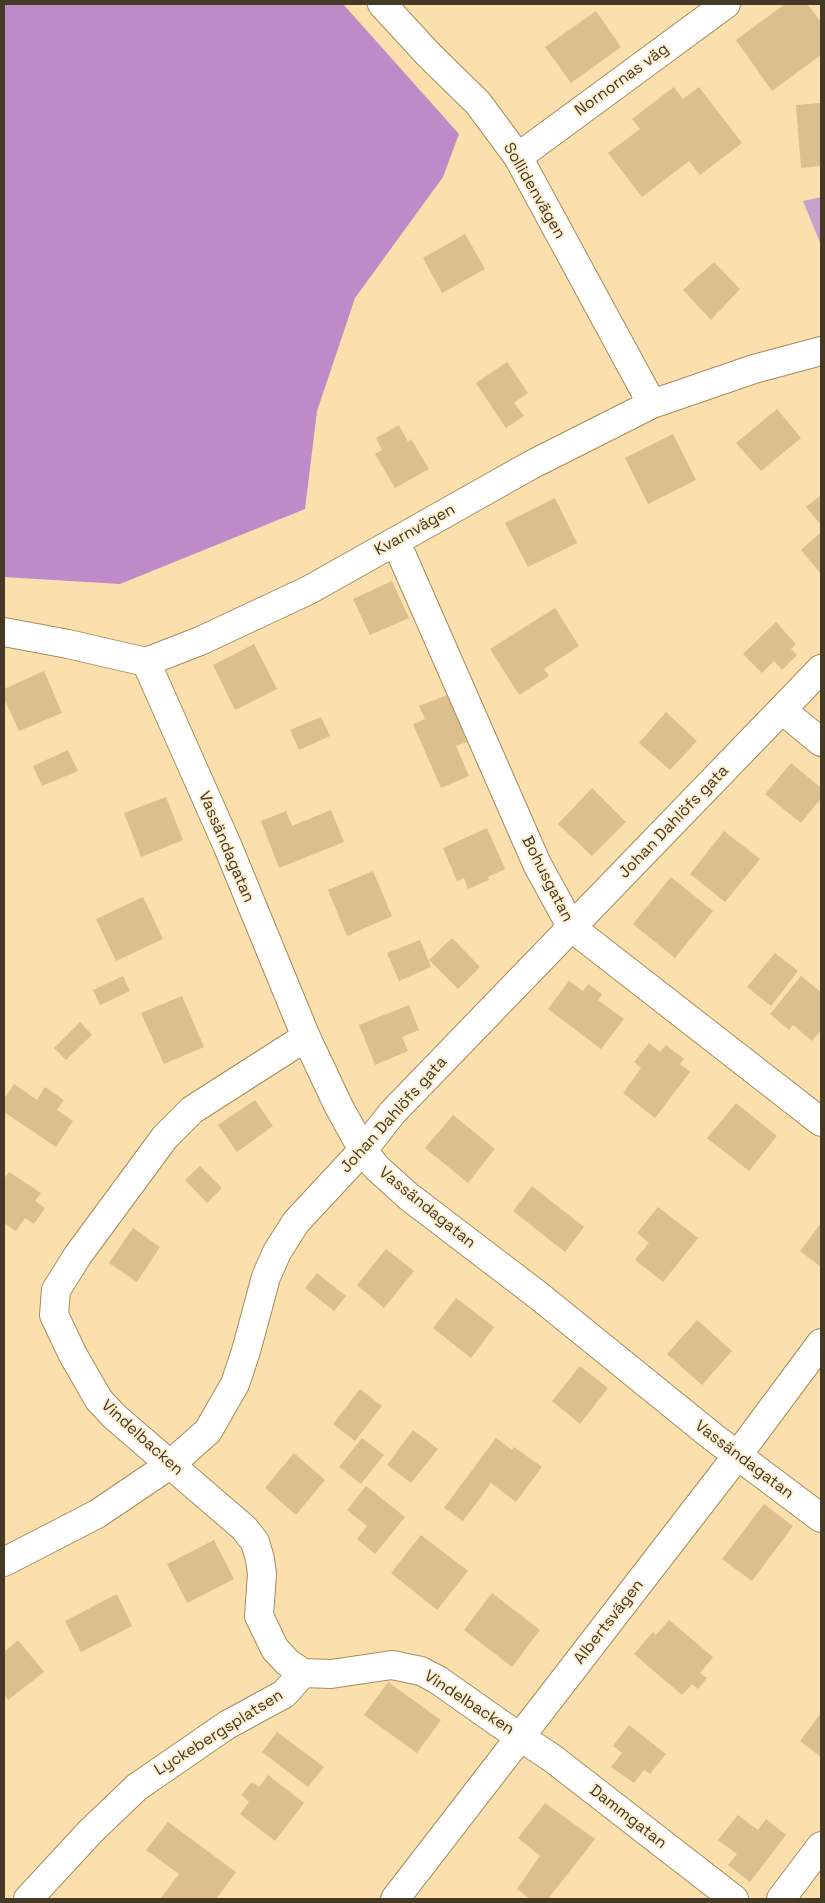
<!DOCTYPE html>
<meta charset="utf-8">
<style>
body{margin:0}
#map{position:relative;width:825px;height:1903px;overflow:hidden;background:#fbdfac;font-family:"Space Grotesk",sans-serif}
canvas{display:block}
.frame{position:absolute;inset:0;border:5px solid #443924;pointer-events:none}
</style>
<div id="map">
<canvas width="825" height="1903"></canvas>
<div class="frame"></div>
</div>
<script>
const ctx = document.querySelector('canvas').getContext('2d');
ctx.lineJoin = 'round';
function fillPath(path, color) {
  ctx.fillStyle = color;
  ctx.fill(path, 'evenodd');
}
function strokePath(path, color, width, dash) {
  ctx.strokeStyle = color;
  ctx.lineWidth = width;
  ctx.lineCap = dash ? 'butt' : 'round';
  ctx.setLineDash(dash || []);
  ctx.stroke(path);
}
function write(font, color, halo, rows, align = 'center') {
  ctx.font = font + ' "Space Grotesk",sans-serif';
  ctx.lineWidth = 4;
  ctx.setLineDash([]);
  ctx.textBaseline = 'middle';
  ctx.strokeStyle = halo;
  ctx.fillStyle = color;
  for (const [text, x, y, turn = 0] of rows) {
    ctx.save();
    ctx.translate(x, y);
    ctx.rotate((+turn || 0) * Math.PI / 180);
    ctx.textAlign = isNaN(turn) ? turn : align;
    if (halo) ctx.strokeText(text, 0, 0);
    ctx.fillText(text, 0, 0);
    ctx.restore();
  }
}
fillPath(new Path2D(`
 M821 197V245L803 201Z`), '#c6a1cc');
fillPath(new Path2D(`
 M4 4H343L459 134 443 177 355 298 317 411 305 509 120 584 4 577Z`), '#bf8ac8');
fillPath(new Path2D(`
 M785 4H807L821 22V55L772 91 736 40Z
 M596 11 621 47 571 83 545 47Z
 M674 87 683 99 699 87 742 143 700 175 689 161 642 197 608 153 640 129 632 119Z
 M821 103V166L801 168 796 105Z
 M465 234 485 269 442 293 423 258Z
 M714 262 740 289 711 320 683 290Z
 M507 362 528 393 514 403 524 416 506 428 476 383Z
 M777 409 801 438 761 471 736 443Z
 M399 425 408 442 411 439 429 469 395 488 375 454 382 450 376 438Z
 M673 434 696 480 648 504 625 458Z
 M821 495V525L806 507Z
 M555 498 577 543 528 567 505 523Z
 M821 532V574L801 550Z
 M392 581 409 618 370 635 353 599Z
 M555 608 579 646 544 669 549 676 519 695 490 649Z
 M776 622 796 644 791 649 797 655 782 670 774 661 762 673 743 654Z
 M254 644 277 689 235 710 213 665Z
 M44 671 62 713 19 731 4 698V689Z
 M447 695 467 742 456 746 469 776 441 788 413 724 425 719 419 706Z
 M666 712 697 741 670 770 639 743Z
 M321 717 330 736 299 750 290 730Z
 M68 750 78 771 42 786 33 766Z
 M791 763 821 788V798L801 823 765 794Z
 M592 788 626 822 592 856 558 824Z
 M166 797 183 840 141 857 124 813Z
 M331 810 344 842 279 868 261 821 286 811 292 826Z
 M487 828 505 869 488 877 489 880 468 889 464 878 457 881 443 848Z
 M724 831 760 859 725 902 690 874Z
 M373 871 392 916 347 936 328 890Z
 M671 877 713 911 675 958 633 924Z
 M143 897 163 939 116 961 96 919Z
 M452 938 480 967 458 989 429 960Z
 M420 940 431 967 399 981 387 953Z
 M775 953 798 971 771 1006 747 987Z
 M123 976 130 991 100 1005 93 990Z
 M801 976 821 992V1030L812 1041 793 1025 789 1030 770 1014Z
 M569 981 583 991 588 984 602 994 598 1000 624 1019 601 1049 548 1009Z
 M182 996 204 1047 164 1064 141 1013Z
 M409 1005 419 1030 402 1037 408 1051 375 1065 359 1025Z
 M80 1022 92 1035 66 1060 54 1048Z
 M649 1043 660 1052 666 1045 684 1059 680 1064 690 1072 655 1118 623 1093 641 1068 634 1062Z
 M14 1084 37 1100 45 1087 64 1100 57 1110 73 1121 56 1147 4 1112V1099Z
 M255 1100 273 1126 237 1152 218 1125Z
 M736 1103 777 1136 749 1171 707 1138Z
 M453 1115 495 1149 468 1183 425 1148Z
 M200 1166 222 1188 207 1203 185 1180Z
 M9 1172 41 1193 35 1201 45 1208 34 1224 25 1218 16 1231 4 1223V1179Z
 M532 1186 584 1227 565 1252 513 1211Z
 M658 1207 698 1238 663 1282 635 1260 649 1243 637 1233Z
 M821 1223V1267L800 1251Z
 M133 1228 160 1247 137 1282 109 1263Z
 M386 1249 414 1271 384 1308 357 1285Z
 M317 1273 346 1296 334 1311 305 1288Z
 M456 1298 494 1327 471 1358 433 1328Z
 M697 1320 732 1351 702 1385 667 1354Z
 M580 1366 608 1388 580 1424 552 1401Z
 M360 1389 382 1406 355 1441 333 1424Z
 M413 1430 438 1449 411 1483 387 1465Z
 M362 1438 384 1455 361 1484 339 1467Z
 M496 1438 512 1450 514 1447 542 1467 516 1502 491 1483 463 1521 444 1508Z
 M294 1453 325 1480 296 1515 265 1488Z
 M366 1486 405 1517 375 1554 357 1539 367 1526 347 1510Z
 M764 1504 793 1526 752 1581 722 1559Z
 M421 1535 468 1571 437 1610 391 1573Z
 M214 1540 234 1579 187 1603 167 1564Z
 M492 1593 540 1630 512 1667 464 1630Z
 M117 1594 132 1626 81 1652 65 1621Z
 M669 1620 713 1657 700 1673 707 1678 698 1689 692 1684 682 1695 634 1654 653 1632 656 1635Z
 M18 1640 44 1672 8 1700 4 1694V1652Z
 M388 1682 441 1720 417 1753 364 1715Z
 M821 1713V1757L800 1741Z
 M629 1725 666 1754 650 1774 644 1770 634 1783 611 1767 622 1753 613 1746Z
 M277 1732 324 1767 308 1787 262 1752Z
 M268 1775 304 1803 275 1841 240 1814 249 1802 241 1795 252 1782 259 1787Z
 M545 1803 595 1839 548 1899H530L517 1889 540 1856 518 1838Z
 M738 1815 758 1830 766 1819 786 1835 750 1882 728 1865 737 1854 718 1840Z
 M168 1822 236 1872 216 1899H160L179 1874 146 1850Z`), '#dbbf8d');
const minor = new Path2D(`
 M382 4 429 55 478 103 518 157 652 404
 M518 157 726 4
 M396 542 537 864 572 928 821 1122
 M4 632 68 644 146 662 200 641 309 590 531 465 652 404 754 369 821 351
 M146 662 228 847 306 1037 339 1107 363 1150 376 1167 408 1196 539 1296 713 1437 821 1518
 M782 710 821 742
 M306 1037 192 1110 165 1137 78 1255 56 1290 54 1315 73 1355 99 1400 115 1417 244 1528 255 1542 260 1559 262 1574 259 1616 275 1649 287 1662 303 1673 331 1674 392 1665 421 1671 438 1680 499 1723 552 1758 734 1899
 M4 1562 97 1514 171 1464 208 1431 235 1384 246 1351 266 1277 277 1252 296 1222 363 1150 392 1113 821 669
 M28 1899 91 1831 137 1787 227 1725 284 1694 303 1673
 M781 1899 821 1846`);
const tertiary = new Path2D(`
 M395 1899 737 1456 821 1343`);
strokePath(minor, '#a68c5b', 30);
strokePath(tertiary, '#a68c5b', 30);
strokePath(minor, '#fff', 28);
strokePath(tertiary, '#fff', 28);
write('16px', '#443924', '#ffeed0', [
 ["Nornornas väg",622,80,-36],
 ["Sollidenvägen",534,191,60],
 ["Kvarnvägen",415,530,-29],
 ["Johan Dahlöfs gata",674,822,-46],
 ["Vassändagatan",226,847,67],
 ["Bohusgatan",547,879,63],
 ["Johan Dahlöfs gata",394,1115,-48],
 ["Vassändagatan",427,1208,39],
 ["Vindelbacken",142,1438,42],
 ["Vassändagatan",744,1460,37],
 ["Albertsvägen",609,1622,-52],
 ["Vindelbacken",469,1703,33],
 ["Lyckebergsplatsen",219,1733,-32],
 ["Dammgatan",628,1817,38]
]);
</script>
